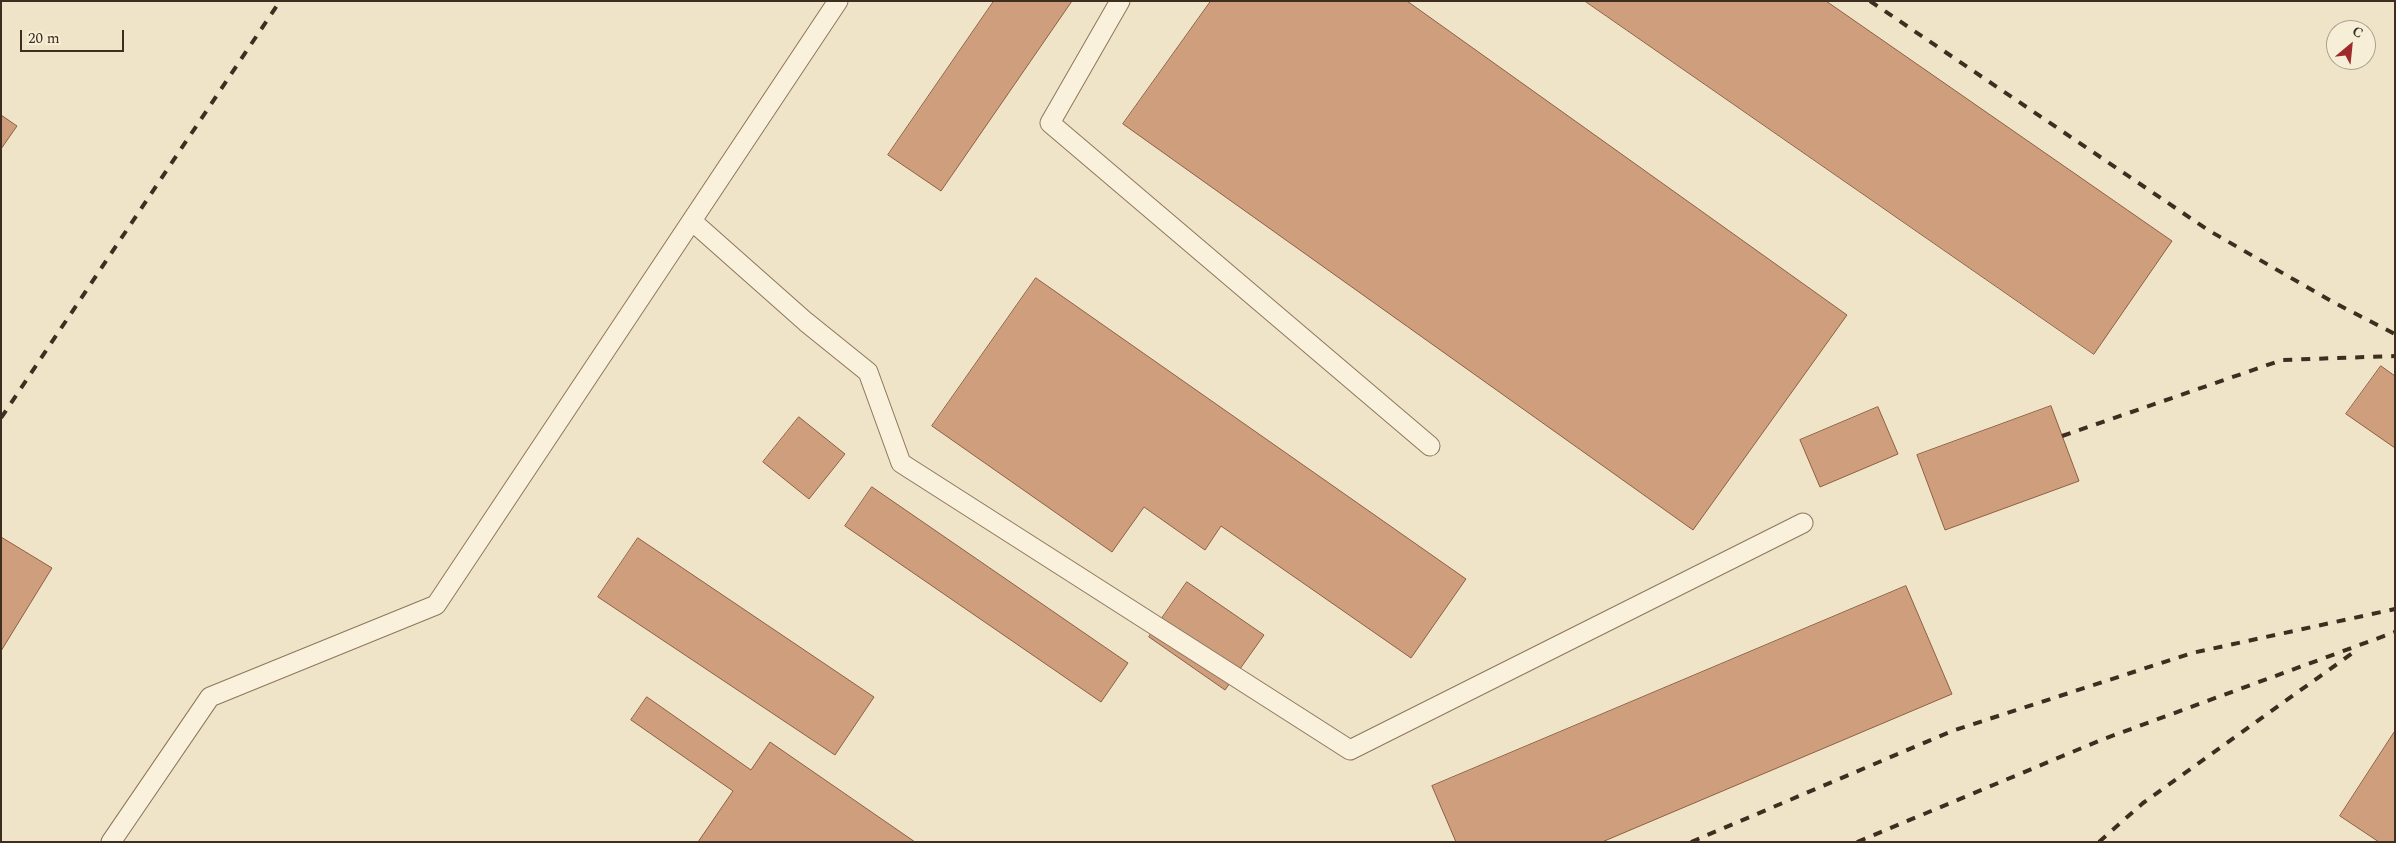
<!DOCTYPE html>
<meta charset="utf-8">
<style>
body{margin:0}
#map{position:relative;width:2396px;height:843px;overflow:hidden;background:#f0e4c8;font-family:Spectral,serif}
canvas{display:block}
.frame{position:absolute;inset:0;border:2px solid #3d2e20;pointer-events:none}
.north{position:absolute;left:2326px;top:20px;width:50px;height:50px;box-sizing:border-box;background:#f7eed8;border:1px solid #ada18e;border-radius:50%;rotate:28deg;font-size:14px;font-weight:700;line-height:20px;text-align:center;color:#3d2e20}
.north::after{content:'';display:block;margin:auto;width:18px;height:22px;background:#9e2a2b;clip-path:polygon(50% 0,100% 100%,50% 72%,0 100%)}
.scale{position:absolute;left:20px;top:30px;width:104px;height:22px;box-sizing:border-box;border:2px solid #3d2e20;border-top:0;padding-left:6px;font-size:15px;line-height:18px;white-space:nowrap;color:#3d2e20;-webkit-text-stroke:4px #f7eed8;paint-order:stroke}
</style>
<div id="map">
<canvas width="2396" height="843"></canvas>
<div class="frame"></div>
<div class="north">С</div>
<div class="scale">20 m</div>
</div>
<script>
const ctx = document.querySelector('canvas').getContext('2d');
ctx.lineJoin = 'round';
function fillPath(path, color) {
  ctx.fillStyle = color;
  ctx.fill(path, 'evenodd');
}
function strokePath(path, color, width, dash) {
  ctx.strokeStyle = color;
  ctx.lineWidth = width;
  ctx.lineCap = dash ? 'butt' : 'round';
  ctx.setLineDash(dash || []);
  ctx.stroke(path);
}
const building = new Path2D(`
 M994 1H1072L941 191 888 155Z
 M1211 1H1407L1847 315 1693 530 1123 124Z
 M1585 1H1826L2172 241 2094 354Z
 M1 115 17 126 1 149Z
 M1036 278 1466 579 1411 658 1221 526 1205 550 1144 507 1112 552 932 426Z
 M2381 366 2395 376V448L2346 414Z
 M2051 406 2079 481 1945 530 1917 455Z
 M1878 407 1898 454 1820 487 1800 440Z
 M799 417 845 454 809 499 763 462Z
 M872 487 1128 663 1101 702 845 526Z
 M1 537 52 568 1 651Z
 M638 538 874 697 835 755 598 597Z
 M1187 582 1264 635 1225 690 1149 637Z
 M1906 586 1952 694 1602 842H1456L1432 786Z
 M647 697 751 770 770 742 915 842H698L733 791 631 720Z
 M2395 731V842H2379L2340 816Z`);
fillPath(building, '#cf9f7d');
strokePath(building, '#8d5f41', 1);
const service = new Path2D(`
 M1120 1 1050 123 1430 446
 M692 221 806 322 868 372 901 463 1350 750 1803 523
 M111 842 210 697 436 605 838 1`);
strokePath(service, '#8d765c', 21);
strokePath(service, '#faf1dc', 19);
strokePath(new Path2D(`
 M1870 1 2208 230 2331 301 2395 334
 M1 418 280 1
 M2062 436 2282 360 2395 356
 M1691 842 1952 731 2192 653 2395 609
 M1857 842 2101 740 2395 632
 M2099 842 2143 803 2358 649`), '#3d2e20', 4, [9, 9]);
</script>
